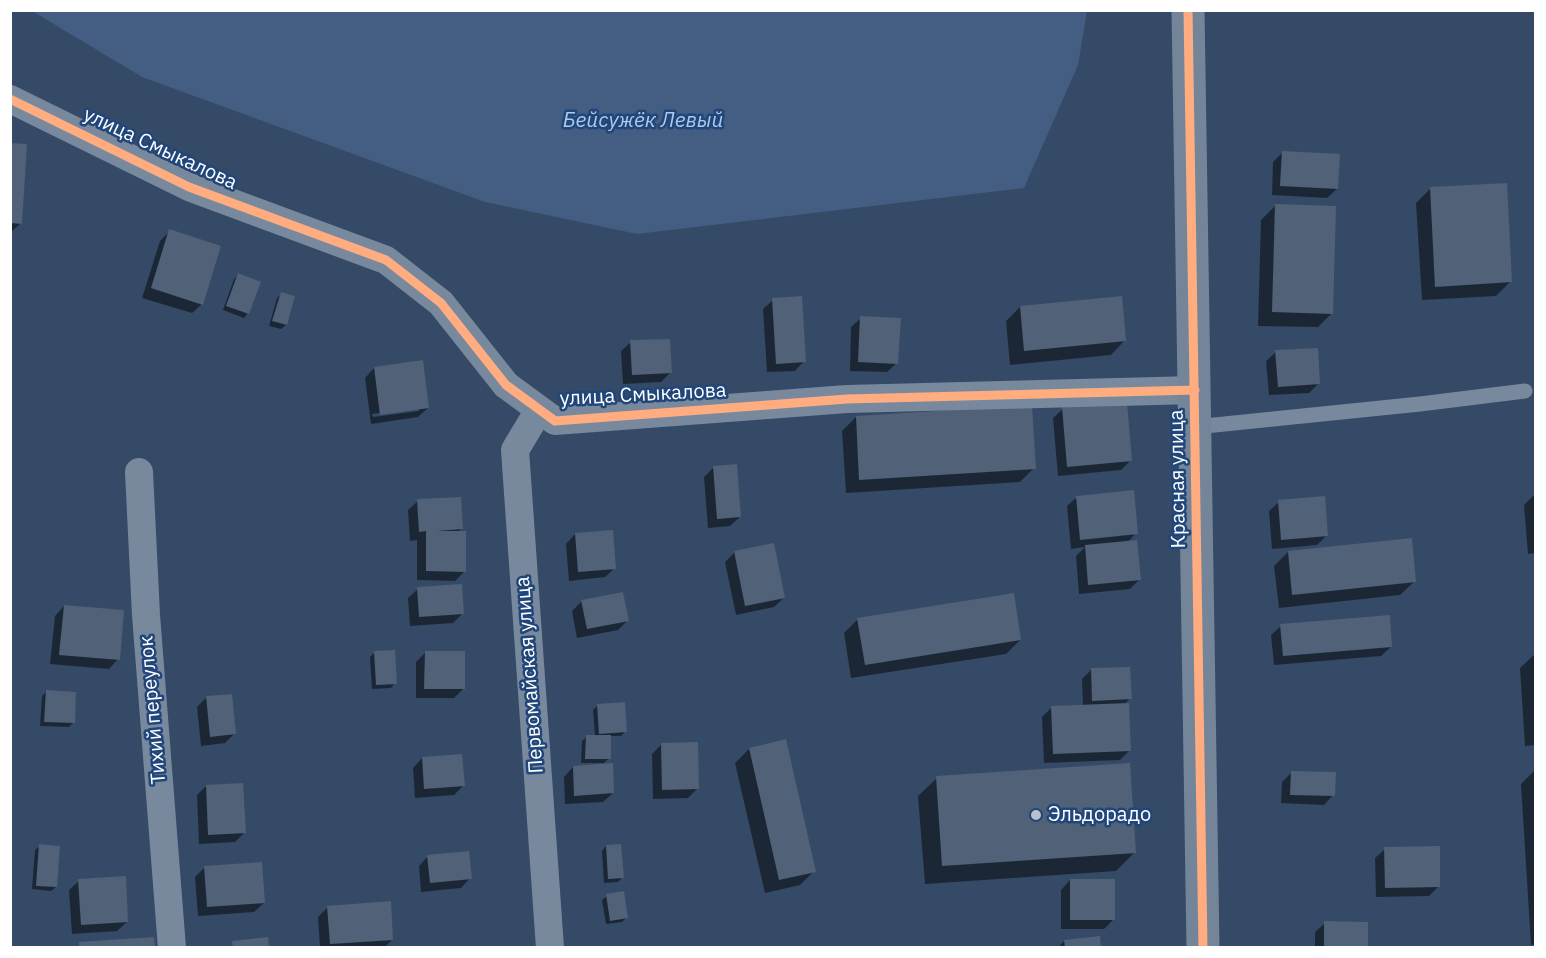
<!DOCTYPE html>
<meta charset="utf-8">
<style>
body{margin:0}
#map{position:relative;width:1546px;height:958px;overflow:hidden;background:#354a66;font-family:"IBM Plex Sans",sans-serif}
canvas{display:block}
.frame{position:absolute;inset:0;border:12px solid #fff;pointer-events:none}
</style>
<div id="map">
<canvas width="1546" height="958"></canvas>
<div class="frame"></div>
</div>
<script>
const ctx = document.querySelector('canvas').getContext('2d');
ctx.lineJoin = 'round';
function fillPath(path, color) {
  ctx.fillStyle = color;
  ctx.fill(path, 'evenodd');
}
function strokePath(path, color, width, dash) {
  ctx.strokeStyle = color;
  ctx.lineWidth = width;
  ctx.lineCap = dash ? 'butt' : 'round';
  ctx.setLineDash(dash || []);
  ctx.stroke(path);
}
function write(font, color, halo, rows, align = 'center') {
  ctx.font = font + ' "IBM Plex Sans",sans-serif';
  ctx.lineWidth = 5;
  ctx.setLineDash([]);
  ctx.textBaseline = 'middle';
  ctx.strokeStyle = halo;
  ctx.fillStyle = color;
  for (const [text, x, y, turn = 0] of rows) {
    ctx.save();
    ctx.translate(x, y);
    ctx.rotate((+turn || 0) * Math.PI / 180);
    ctx.textAlign = isNaN(turn) ? turn : align;
    if (halo) ctx.strokeText(text, 0, 0);
    ctx.fillText(text, 0, 0);
    ctx.restore();
  }
}
fillPath(new Path2D(`
 M32 11H1087L1078 65 1024 188 637 234 485 202 142 77Z`), '#435d83');
fillPath(new Path2D(`
 M10 144 21 223 10 233Z
 M1283 152 1337 189 1327 198 1272 195 1273 162Z
 M1430 189 1510 282 1496 296 1422 300 1416 203Z
 M1275 206 1332 313 1318 327 1258 326 1261 220Z
 M170 231 202 304 192 313 142 298 160 241Z
 M239 275 248 313 244 318 223 310 234 279Z
 M281 294 293 297 286 325 281 329 269 326 277 298Z
 M773 300 804 361 795 371 767 372 763 309Z
 M1020 307 1125 340 1111 355 1010 365 1006 321Z
 M861 318 897 363 887 372 850 371 851 327Z
 M631 342 670 373 661 382 623 384 621 351Z
 M1276 352 1318 384 1309 393 1269 395 1266 361Z
 M374 368 428 408 418 417 371 424 365 378ZM419 408V411L373 417 372 414Z
 M1063 409 1130 461 1121 470 1058 476 1053 418Z
 M856 417 1034 468 1020 482 846 493 842 431Z
 M713 468 740 517 730 526 708 528 704 477Z
 M1534 495H1536V553L1528 554 1524 505Z
 M1077 497 1136 533 1127 543 1139 580 1130 589 1079 594 1076 556 1085 547 1071 549 1067 506Z
 M418 501 461 529 457 533 465 571 455 581 417 580V540L410 541 408 510Z
 M1279 502 1327 535 1317 545 1272 549 1269 511Z
 M575 534 615 568 605 577 569 581 566 544Z
 M735 552 784 598 774 607 736 615 725 562Z
 M1288 552 1415 581 1400 595 1279 608 1274 566Z
 M418 589 463 613 453 623 410 626 408 598Z
 M582 601 627 621 618 630 577 638 572 611Z
 M64 606 118 659 109 669 50 664 55 616Z
 M858 619 1020 640 1006 654 851 678 844 633Z
 M1281 626 1391 647 1381 656 1274 665 1271 635Z
 M374 653 395 683 391 688 372 689 370 657Z
 M425 653 463 689 454 698H416V662Z
 M1536 653V745L1525 746 1520 668Z
 M1091 670 1130 698 1124 705 1129 751 1120 760 1044 763 1042 717 1051 708 1083 706 1082 679Z
 M46 692 73 723 69 727 40 726 42 696Z
 M206 698 234 734 225 743 201 746 197 707Z
 M597 706 626 731 621 736H610L609 758 604 763H581L582 741 586 737H595L593 710Z
 M661 745 698 788 688 798 653 799 652 754Z
 M749 749 814 871 800 885 765 893 735 763Z
 M422 758 464 785 454 795 415 798 413 768Z
 M573 767 613 793 603 802 565 804 564 777Z
 M1536 769V944L1531 945 1521 784Z
 M1292 772 1333 795 1324 805 1281 803 1282 782Z
 M937 778 1135 852 1116 871 925 884 918 796Z
 M206 786 244 833 235 842 199 844 197 795Z
 M40 846 56 887 51 891 32 889 35 850Z
 M606 846 622 878 618 882 604 883 602 851Z
 M1385 849 1439 886 1429 896 1376 897 1375 858Z
 M428 856 470 878 461 888 421 892 419 866Z
 M204 868 264 903 254 912 198 916 195 877Z
 M1070 880 1113 920 1104 929H1061V890Z
 M79 881 127 922 117 931 72 934 69 890Z
 M607 896 626 918 622 922 606 924 602 900Z
 M328 907 392 940 384 948H320L318 917Z
 M1325 923 1366 948H1315V932Z
 M1064 941 1099 948H1058Z`), '#0007');
fillPath(new Path2D(`
 M10 143 27 144 22 224 10 223Z
 M1282 151 1340 154 1338 189 1280 186Z
 M1507 183 1512 282 1435 287 1430 187Z
 M1275 204 1336 206 1333 314 1272 312Z
 M169 229 221 246 203 305 151 288Z
 M238 273 261 282 249 314 226 306Z
 M281 292 295 296 287 325 272 321Z
 M802 296 806 362 776 364 772 298Z
 M1122 296 1126 341 1024 351 1020 306Z
 M860 316 901 318 898 364 858 362Z
 M670 339 672 373 632 375 630 340Z
 M1318 348 1320 384 1278 387 1275 350Z
 M423 360 429 408 380 415 374 367Z
 M1127 402 1132 461 1067 467 1062 407Z
 M1032 405 1036 469 859 480 856 416Z
 M737 464 741 517 717 519 713 466Z
 M1134 490 1138 534 1080 540 1076 496Z
 M1325 496 1328 536 1281 540 1278 500Z
 M461 497 463 529 437 531H466V572L426 571V531L419 532 417 499Z
 M613 530 616 569 578 572 575 533Z
 M1412 538 1416 582 1292 595 1288 551Z
 M1137 540 1141 580 1088 585 1085 545Z
 M774 543 785 598 745 606 734 551Z
 M462 584 464 614 419 617 417 587Z
 M623 592 629 621 587 629 581 600Z
 M1014 593 1021 640 865 665 857 618Z
 M64 605 124 610 120 660 59 655Z
 M1390 615 1392 647 1283 656 1280 624Z
 M395 650 397 684 376 685 374 651Z
 M425 651H465V689H424Z
 M1130 667 1132 699 1092 701 1091 668Z
 M46 690 76 692 75 723 44 722Z
 M232 694 236 734 210 737 206 696Z
 M625 702 627 732 599 734 597 704Z
 M1129 703 1131 751 1053 754 1051 706Z
 M586 735H611V759H585Z
 M786 739 816 872 779 880 749 748Z
 M698 742 699 789 662 790 661 743Z
 M462 754 465 786 424 789 422 757Z
 M613 763 614 793 574 796 573 766Z
 M1130 763 1136 853 942 866 936 776Z
 M1291 771 1336 772 1335 796 1290 795Z
 M243 783 246 833 208 835 206 785Z
 M39 844 60 846 57 887 36 886Z
 M621 844 624 878 608 879 606 845Z
 M1440 846V887L1385 888 1384 847Z
 M469 851 472 879 430 883 427 855Z
 M262 862 265 903 207 907 204 866Z
 M126 876 128 922 81 925 78 879Z
 M1070 879H1115V920H1070Z
 M624 891 628 918 610 921 606 894Z
 M391 901 393 940 330 944 327 906Z
 M1324 921 1368 922V948H1324Z
 M1100 936 1101 948H1065L1064 940Z
 M154 937 155 948H79V942Z
 M268 937 269 948H233L232 941Z`), '#506178');
strokePath(new Path2D(`
 M1195 427 1420 404 1525 391`), '#79899d', 15);
strokePath(new Path2D(`
 M10 99 189 187 386 260 441 303 506 385 555 421 847 399 1195 390
 M539 410 515 450 550 948
 M139 472 146 615 172 948`), '#79899d', 28);
strokePath(new Path2D(`
 M1188 10 1203 948`), '#758599', 33);
strokePath(new Path2D(`
 M1188 10 1203 948
 M10 99 189 187 386 260 441 303 506 385 555 421 847 399 1195 390`), '#ffac80', 9);
for (const [x, y, r, color] of [
 [1036,815,6,"#b8c0c9"]
]) {
  const dot = new Path2D();
  dot.arc(x, y, r, 0, 2 * Math.PI);
  ctx.fillStyle = color;
  ctx.fill(dot);
  strokePath(dot, '#21467a', 2);
}
write('20px', '#fff', '#21467a', [
 ["улица Смыкалова",160,149,25],
 ["улица Смыкалова",643,395,-3],
 ["Красная улица",1178,479,-91],
 ["Первомайская улица",530,675,-94],
 ["Тихий переулок",153,710,-95]
]);
write('20px', '#fff', '#21467a', [
 ["Эльдорадо",1048,815]
], 'left');
write('italic 21px', '#aec9ed', '#21467a', [
 ["Бейсужёк Левый",643,121]
]);
</script>
